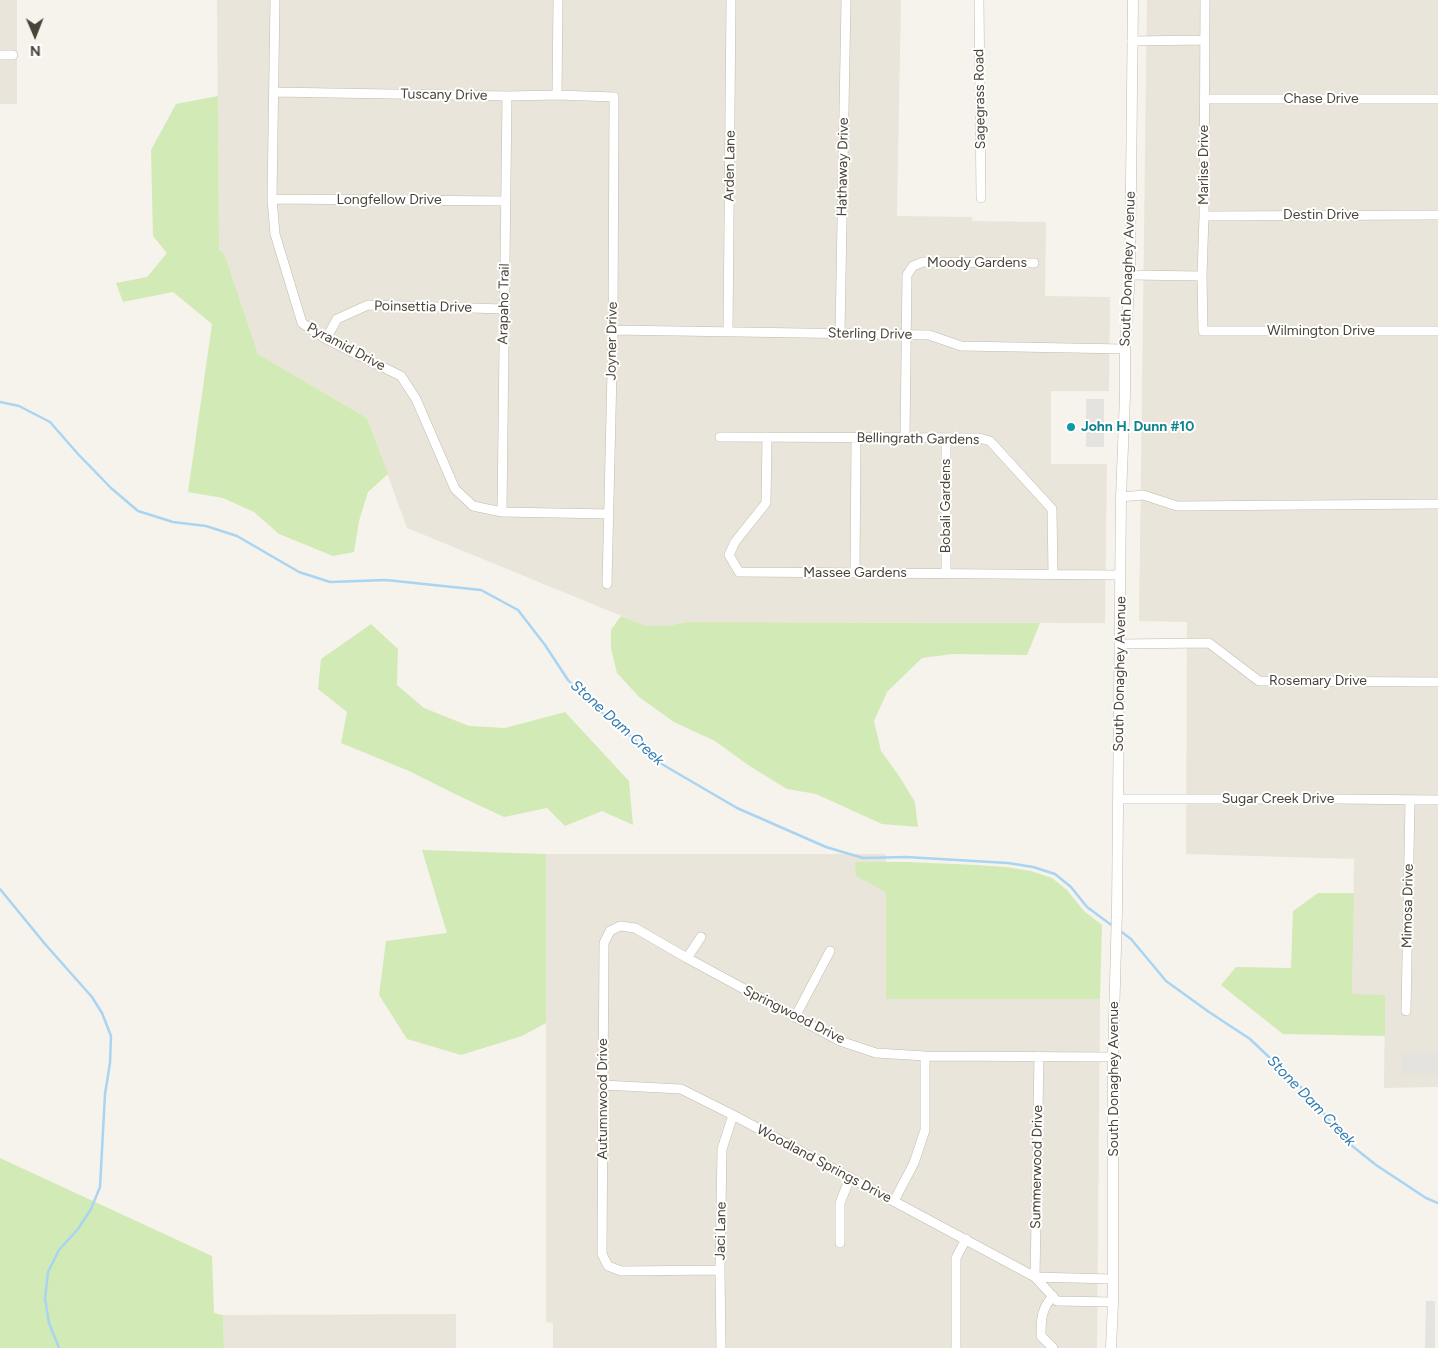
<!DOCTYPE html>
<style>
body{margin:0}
#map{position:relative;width:1438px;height:1348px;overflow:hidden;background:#f6f3ec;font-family:Figtree,sans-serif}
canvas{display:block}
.north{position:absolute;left:10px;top:10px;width:50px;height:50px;-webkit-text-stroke:4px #fff;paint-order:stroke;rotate:179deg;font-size:14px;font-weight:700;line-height:20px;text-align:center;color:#4b4439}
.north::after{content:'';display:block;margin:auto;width:18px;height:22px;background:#4b4439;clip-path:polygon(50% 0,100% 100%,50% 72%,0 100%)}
</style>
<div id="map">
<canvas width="1438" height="1348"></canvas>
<div class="north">N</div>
</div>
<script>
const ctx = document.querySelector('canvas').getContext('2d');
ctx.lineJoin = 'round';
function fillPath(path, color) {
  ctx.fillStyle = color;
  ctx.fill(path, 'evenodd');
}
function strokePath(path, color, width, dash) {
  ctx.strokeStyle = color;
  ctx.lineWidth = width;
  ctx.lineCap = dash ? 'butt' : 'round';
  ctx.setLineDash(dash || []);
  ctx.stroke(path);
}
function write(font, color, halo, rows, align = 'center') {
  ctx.font = font + ' Figtree,sans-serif';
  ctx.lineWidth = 4;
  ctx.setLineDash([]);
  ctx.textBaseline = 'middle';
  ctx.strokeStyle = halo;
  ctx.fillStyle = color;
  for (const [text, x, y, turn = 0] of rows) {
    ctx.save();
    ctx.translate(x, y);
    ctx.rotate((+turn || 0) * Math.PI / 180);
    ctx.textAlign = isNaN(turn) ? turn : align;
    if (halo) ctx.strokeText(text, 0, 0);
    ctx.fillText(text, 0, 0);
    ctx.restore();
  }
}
fillPath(new Path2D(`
 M0 0H17V104H0Z
 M217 0H901L897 216 972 217V221L1046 222 1045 296 1110 297 1109 391H1051V464H1107L1105 623 687 622 666 626H646L407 528 367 418 258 354 224 253 219 250Z
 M1147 0H1438V1087L1384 1088 1385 995H1352L1354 859 1186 854 1187 622 1139 621Z
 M546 854H886V999H1100L1097 1348H553V1323L546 1322Z
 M456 1314V1348H224L223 1315Z`), '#eae5da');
fillPath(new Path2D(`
 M218 96 219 250 224 253 258 354 367 418 388 474 368 492 359 521 354 552 333 556 279 534 254 512 223 498 188 492 212 324 173 292 123 302 116 283 147 277 167 253 153 236 151 150 176 104Z
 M621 616 646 626H666L687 622 1040 623 1027 655 953 654 922 658 887 692 874 721 881 751 899 776 915 802 918 827 882 824 816 794 787 789 748 765 715 741 674 722 639 697 617 673 611 649V630Z
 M371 624 398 649 397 685 424 708 469 726 505 728 565 712 629 781 633 825 602 811 565 826 547 808 504 817 453 793 409 771 341 743 347 712 318 689 321 659Z
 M422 850 546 854V1023L522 1036 461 1055 407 1039 379 995 386 941 447 933Z
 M855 862H909L976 865 1005 867 1031 871 1052 878 1067 890 1084 911 1102 925 1100 999H886V892L856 876Z
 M1318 893H1354L1352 994 1385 995V1036L1283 1034 1221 985 1236 967 1291 968 1293 911Z
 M0 1158 212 1256 214 1313 223 1315 224 1348H0Z`), '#d2eab5');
fillPath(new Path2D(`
 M1086 399H1104V447H1086Z
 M1402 1053H1438V1074H1402Z
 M1426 1301H1435V1348H1425Z`), '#e5e3e0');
strokePath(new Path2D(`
 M0 402 19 406 50 422 78 454 111 488 138 511 173 522 206 526 237 536 299 572 330 582 386 580 481 590 518 610 545 645 568 680 593 706 622 728 660 763 737 808 826 847 863 858 906 857 1008 863 1033 867 1055 874 1071 887 1087 907 1114 927
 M0 889 45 944 92 997 102 1013 111 1036 110 1063 105 1094 100 1187 91 1209 78 1229 59 1250 48 1272 45 1299 49 1323 59 1348
 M1119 930 1131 939 1166 981 1209 1012 1250 1039 1269 1057 1309 1095 1346 1141 1376 1165 1426 1198 1438 1203`), '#a9d4f2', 2.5);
const minor = new Path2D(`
 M275 0 272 199 275 234 302 323 326 339 401 376 416 399 455 489 473 506 502 512 609 514
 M979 0 981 198
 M1205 0 1204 216 1202 276 1203 331H1438
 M1132 41 1205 40
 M0 55H13
 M274 92 507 96 557 95 614 97 613 330 607 584
 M557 95 558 0
 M1204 99H1438
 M272 199 506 201
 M1204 216 1438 215
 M1130 275 1202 276
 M613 330 929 335 961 346 1125 349
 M728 332 731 0
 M840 333 846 0
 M326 339 337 319 368 305 504 309
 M720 437 979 438 990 441 1052 509 1053 574
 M767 437 766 503 735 542 729 555 739 572 1121 575
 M905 438 907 275 913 266 923 262 1034 263
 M946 438V573
 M1121 497 1143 495 1177 506 1438 504
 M502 512 507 96
 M855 573 856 438
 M1120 644 1209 643 1259 681 1438 682
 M1118 799H1335L1438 800
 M687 958 701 937
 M1406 1011 1410 801
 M795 1017 830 951
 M603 1085 681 1089 733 1115 1035 1277 1057 1301 1113 1302
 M894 1201 914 1163 925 1130V1056
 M840 1243V1203L850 1178
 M720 1270 621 1271 608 1266 602 1254 604 943 610 931 620 926 635 928 687 958 840 1041 876 1053 925 1056 1113 1057
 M1035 1277 1039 1056
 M1035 1277 1112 1279
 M1053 1296C1041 1309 1041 1320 1041 1336L1053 1348
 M721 1348 720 1270 722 1149 733 1115
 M956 1348V1258L966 1239`);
const tertiary = new Path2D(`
 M1111 1348 1113 1302V1057L1117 909 1121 497 1125 395V349L1130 275 1133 0`);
strokePath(minor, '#c2bbae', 10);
strokePath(tertiary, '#c2bbae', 11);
strokePath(minor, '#fff', 9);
strokePath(tertiary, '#fff', 10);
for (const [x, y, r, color] of [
 [1071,427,5,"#0f9aa8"]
]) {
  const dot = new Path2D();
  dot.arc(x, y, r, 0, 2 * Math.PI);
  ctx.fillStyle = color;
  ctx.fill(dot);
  strokePath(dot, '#fff', 2);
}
write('14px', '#4b4439', '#fff', [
 ["Tuscany Drive",444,95,1],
 ["Sagegrass Road",980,99,-91],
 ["Chase Drive",1321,99],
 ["Marlise Drive",1204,165,-90],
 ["Arden Lane",730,166,-89],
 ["Hathaway Drive",843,167,-89],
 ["Longfellow Drive",389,200],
 ["Destin Drive",1321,215],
 ["Moody Gardens",977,263],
 ["South Donaghey Avenue",1128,269,-88],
 ["Arapaho Trail",504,304,-89],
 ["Poinsettia Drive",423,307,1],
 ["Wilmington Drive",1321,331],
 ["Sterling Drive",870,334,1],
 ["Joyner Drive",612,341,-89],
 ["Pyramid Drive",346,347,28],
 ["Bellingrath Gardens",918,439,1],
 ["Bobali Gardens",946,506,-90],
 ["Massee Gardens",855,573],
 ["South Donaghey Avenue",1120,674,-89],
 ["Rosemary Drive",1318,681],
 ["Sugar Creek Drive",1278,799],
 ["Mimosa Drive",1408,906,-89],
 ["Springwood Drive",794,1015,27],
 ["South Donaghey Avenue",1114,1079,-90],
 ["Autumnwood Drive",603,1099,-90],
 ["Woodland Springs Drive",824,1164,28],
 ["Summerwood Drive",1037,1167,-89],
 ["Jaci Lane",721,1231,-89]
]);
write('bold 14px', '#0d838f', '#fff', [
 ["John H. Dunn #10",1081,427]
], 'left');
write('italic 15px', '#2e7ab2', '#fff', [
 ["Stone Dam Creek",617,723,42],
 ["Stone Dam Creek",1311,1101,46]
]);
</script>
